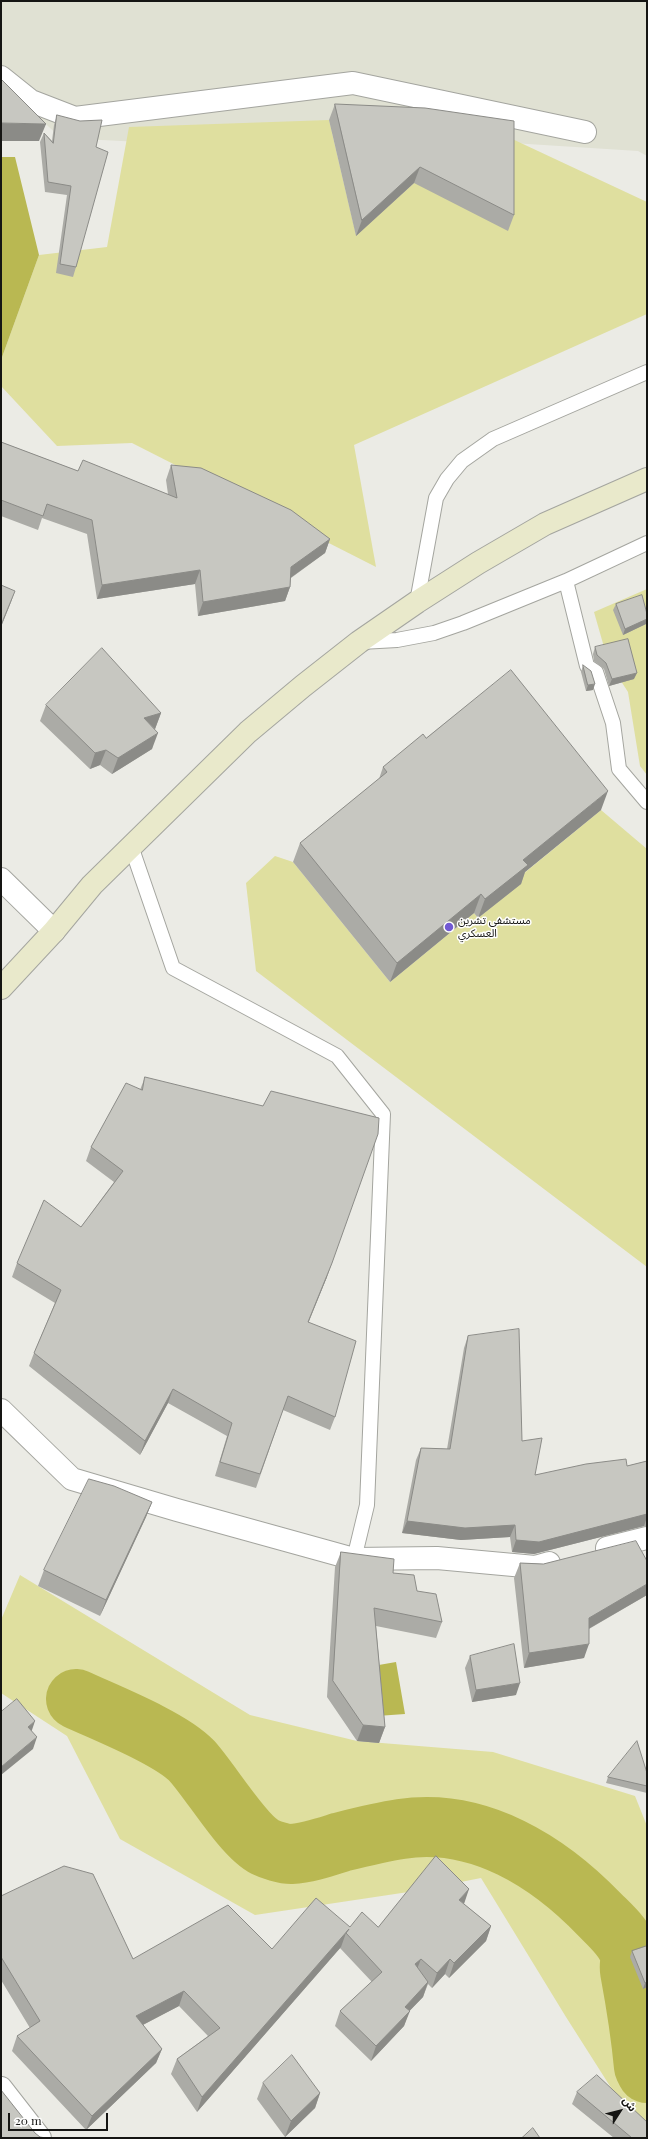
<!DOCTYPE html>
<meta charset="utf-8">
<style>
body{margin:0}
#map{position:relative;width:648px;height:2139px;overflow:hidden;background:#ebebe5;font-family:"Playfair Display","Noto Sans Arabic",serif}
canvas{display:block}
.frame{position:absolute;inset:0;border:2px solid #151513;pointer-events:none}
.north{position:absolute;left:600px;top:2091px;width:40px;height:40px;-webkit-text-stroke:3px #fffffe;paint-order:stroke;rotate:54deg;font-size:11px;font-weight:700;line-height:16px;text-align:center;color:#151513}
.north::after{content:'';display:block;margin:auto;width:14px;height:18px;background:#151513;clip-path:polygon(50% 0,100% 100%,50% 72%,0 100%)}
.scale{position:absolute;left:8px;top:2113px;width:100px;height:18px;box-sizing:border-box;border:2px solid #151513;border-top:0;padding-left:5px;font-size:12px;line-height:14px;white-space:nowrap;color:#151513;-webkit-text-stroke:3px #fffffe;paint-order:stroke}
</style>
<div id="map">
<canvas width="648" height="2139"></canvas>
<div class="frame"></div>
<div class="north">ش</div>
<div class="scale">20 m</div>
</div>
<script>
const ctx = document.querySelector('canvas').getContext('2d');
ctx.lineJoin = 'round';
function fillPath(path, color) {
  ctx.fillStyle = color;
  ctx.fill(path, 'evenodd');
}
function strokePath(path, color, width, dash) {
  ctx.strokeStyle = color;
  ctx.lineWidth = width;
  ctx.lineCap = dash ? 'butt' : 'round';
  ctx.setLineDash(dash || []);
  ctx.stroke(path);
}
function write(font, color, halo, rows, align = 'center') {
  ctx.font = font + ' "Playfair Display","Noto Sans Arabic",serif';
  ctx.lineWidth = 3;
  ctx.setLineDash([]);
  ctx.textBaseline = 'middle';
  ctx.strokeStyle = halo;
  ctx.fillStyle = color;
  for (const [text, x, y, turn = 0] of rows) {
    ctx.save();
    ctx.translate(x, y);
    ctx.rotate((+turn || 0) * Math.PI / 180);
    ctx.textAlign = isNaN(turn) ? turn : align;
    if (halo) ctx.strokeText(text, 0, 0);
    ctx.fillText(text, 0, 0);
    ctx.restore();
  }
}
fillPath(new Path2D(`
 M1 1H647V156L638 151 339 132 142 142 61 138 1 83Z`), '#e0e1d3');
fillPath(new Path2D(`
 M329 120 356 235 414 183 508 137 647 202V314L354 445 376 567 132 443 57 446 1 386V360L39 255 107 247 129 127Z
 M647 589V775L640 766 628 692 608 661 594 612Z
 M601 810 647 849V1267L256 971 246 883 275 856 293 862 390 982 474 913 478 918 520 884 517 879Z
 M20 1575 250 1715 357 1741 493 1752 635 1796 647 1826V1930L644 1931 642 2000 647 1999V2138H643L566 2017 481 1878 415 1891 255 1915 120 1839 67 1736 1 1693V1620Z`), '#dfdf9f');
fillPath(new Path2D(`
 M1 157H15L39 255 1 360Z
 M396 1662 405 1714 377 1716 373 1666Z`), '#b9b852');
strokePath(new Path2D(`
 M76 1699C106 1713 170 1738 192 1761 211 1782 243 1836 265 1847 271 1850 284 1854 291 1854 308 1853 325 1847 341 1842 361 1837 381 1832 401 1829 479 1817 549 1862 600 1915 612 1927 626 1939 630 1955 631 1960 629 1966 630 1971 636 2003 641 2035 644 2067L647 2073`), '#b9b852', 60);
const lane = new Path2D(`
 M566 581 587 666 596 672 613 723 619 769 647 802
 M417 602 436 498 447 479 462 461 493 439 647 372
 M361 642 397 640 434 633 463 623 566 581 647 543
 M131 846 173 968 337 1056 383 1114 367 1505 354 1559`);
const street = new Path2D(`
 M1 77 31 101 75 118 353 83 585 132
 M1 879 54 931
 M1 1410 72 1479 177 1510 354 1559 437 1558 535 1567 549 1563
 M607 1548 647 1538
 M1 2088 40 2138`);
const secondary = new Path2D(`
 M1 988 54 931 92 885 248 732 303 686 359 642 417 602 478 563 545 524 647 479`);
strokePath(lane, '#a4a59f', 16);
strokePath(street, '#a4a59f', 24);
strokePath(secondary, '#a4a59f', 24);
strokePath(lane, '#fff', 14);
strokePath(street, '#fff', 22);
strokePath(secondary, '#e9e9cb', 22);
fillPath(new Path2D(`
 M335 104 514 215 508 231 414 183 356 236 329 120Z
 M57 115 96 147 76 267 73 277 56 273 67 195 45 192 40 142 44 133 52 141 54 125Z
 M1 442 78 471 168 494 166 480 171 465 330 539 325 553 291 578 290 587 285 601 198 616 195 584 97 599 87 534 42 518 38 530 1 516Z
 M616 604 646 624 623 635 613 610Z
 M595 647 634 679 609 686 604 669 594 661 593 654Z
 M583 665 593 690 586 691 581 672Z
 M46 705 161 713 155 729 152 749 112 774 100 765 90 769 40 721Z
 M426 738 601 810 525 872 521 884 478 918 474 913 390 982 293 862 300 843 379 779 383 767Z
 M145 1077 327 1277 308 1322 335 1417 330 1430 283 1410 256 1488 215 1476 227 1436 168 1403 140 1455 29 1366 34 1353 55 1303 12 1277 17 1263 81 1227 114 1182 86 1161 91 1147 140 1090Z
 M468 1336 522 1441 535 1475 627 1466 647 1461V1526H644L534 1554 512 1552 510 1537 461 1540 402 1533 416 1460 421 1448 447 1449 464 1348Z
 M152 1502 146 1517 100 1616 38 1586 44 1570Z
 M341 1552 393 1573 417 1591 442 1622 436 1638 376 1626 385 1727 379 1743 357 1741 327 1697 335 1567Z
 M520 1563 543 1564 647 1595 589 1629 584 1658 524 1668 514 1578Z
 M470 1656 516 1695 472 1702 465 1668Z
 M647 1773V1793L606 1783 608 1777Z
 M1 1896 133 1959 272 1949 350 1927H378L464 1904 491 1926 486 1941 449 1978 445 1974 432 1988 428 1984 423 1997 409 2011 404 2026 371 2061 335 2026 340 2011 372 1982 340 1948 341 1947 197 2112 171 2074 177 2059 208 2036 179 2006 143 2025 162 2049 156 2063 86 2130 12 2051 17 2036 30 2028 1 1980Z
 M632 1951 647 1987 643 1989 630 1957Z
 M263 2083 320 2093 315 2108 285 2137 257 2099Z
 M577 2092 647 2138H614L572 2104Z`), '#ababa6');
fillPath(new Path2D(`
 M1 123 46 124 39 141H1Z
 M420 167 414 183 356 236 362 220Z
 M330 539 325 553 286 581 291 567Z
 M200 570 195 584 97 599 102 585Z
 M290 587 285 601 198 616 203 602Z
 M15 591 11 602 1 627V625Z
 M647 619 646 624 623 635 625 629Z
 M637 673 634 679 609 686 612 679Z
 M595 684 593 690 586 691 588 685Z
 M161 713 155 729 144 718Z
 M158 733 152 749 112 774 118 758Z
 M106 750 100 765 90 769 95 753Z
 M608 791 601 810 525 872 521 884 478 918 485 899 523 860Z
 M481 894 474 913 390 982 397 963Z
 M332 1263 327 1277 303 1336 308 1322Z
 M173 1389 168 1403 140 1455 145 1441Z
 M152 1502 146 1517 100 1616 106 1600Z
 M647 1514V1517L644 1526 534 1554 512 1552 516 1540Z
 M407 1521 515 1525 510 1537 461 1540 402 1533Z
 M647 1584V1595L583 1632 589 1618Z
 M589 1644 584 1658 524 1668 529 1653Z
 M520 1683 516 1695 472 1702 476 1690Z
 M35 1721 31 1733 28 1727Z
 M363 1725 385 1727 379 1743 357 1741Z
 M37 1737 33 1749 1 1775V1767Z
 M469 1889 464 1904 459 1900Z
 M491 1926 486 1941 449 1978 454 1963Z
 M349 1929 346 1933 341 1947 197 2112 202 2097Z
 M421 1959 415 1974V1964Z
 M450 1959 445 1974 432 1988 437 1973Z
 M428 1982 423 1997 399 2022 405 2007Z
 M647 1982V1987L643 1989 645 1983Z
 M184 1991 179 2006 131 2031 136 2016Z
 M410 2011 404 2026 371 2061 376 2046Z
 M162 2049 156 2063 86 2130 92 2116Z
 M320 2093 315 2108 285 2137 291 2121Z`), '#8b8b87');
const building = new Path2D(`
 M1 79 46 124 1 123Z
 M335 104 425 108 514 121V215L420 167 362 220Z
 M57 115 80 121 102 120 96 147 108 152 76 267 60 264 71 186 48 182 44 133 53 143Z
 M1 442 78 471 83 460 177 498 171 465 201 468 291 510 330 539 291 567 290 587 203 602 200 570 102 585 92 520 47 504 43 516 1 500Z
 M1 585 15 591 1 625Z
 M642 595 647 614V619L625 629 616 604Z
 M628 639 637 673 612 679 606 663 597 655 595 647Z
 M102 648 161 713 144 718 158 733 118 758 106 750 95 753 46 705Z
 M583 665 591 671 595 684 588 685Z
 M511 670 608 791 523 860 528 865 485 899 481 894 397 963 300 843 387 772 383 767 423 734 426 738Z
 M145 1077 263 1106 271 1091 379 1118 378 1134 332 1263 308 1322 356 1341 335 1417 288 1396 260 1474 220 1462 232 1423 173 1389 145 1441 34 1353 61 1290 17 1263 44 1200 81 1227 123 1171 91 1147 126 1083 142 1090Z
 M519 1329 522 1441 542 1438 535 1475 586 1464 626 1459 627 1466 647 1461V1514L539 1542 516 1540 515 1525 465 1528 407 1521 421 1448 450 1449 468 1336Z
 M89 1479 114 1486 152 1502 106 1600 44 1570Z
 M636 1541 647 1561V1584L589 1618V1644L529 1653 520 1563 543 1564Z
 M341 1552 394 1559 393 1573 414 1575 417 1591 436 1594 442 1622 374 1608 385 1727 363 1725 333 1681Z
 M514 1644 520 1683 476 1690 470 1656Z
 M17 1699 35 1721 28 1727 37 1737 1 1767V1712Z
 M637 1741 647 1773V1786L608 1777Z
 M436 1856 469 1889 459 1900 491 1926 454 1963 450 1959 437 1973 421 1959 415 1964 428 1982 405 2007 410 2011 376 2046 340 2011 382 1972 346 1933 349 1929 202 2097 177 2059 220 2028 184 1991 136 2016 162 2049 92 2116 17 2036 40 2021 1 1957V1896L64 1866 93 1874 133 1959 228 1905 272 1949 316 1898 350 1927 362 1912 378 1927Z
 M647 1946V1982L645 1983 632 1951Z
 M292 2055 320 2093 291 2121 263 2083Z
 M597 2075 647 2122V2138H632L577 2092Z
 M1 2090 35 2133 40 2137 46 2138H1Z
 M533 2128 540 2138H522Z`);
fillPath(building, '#c7c7c1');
strokePath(building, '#8b8b87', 1);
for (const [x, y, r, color] of [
 [449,927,5,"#7259d3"]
]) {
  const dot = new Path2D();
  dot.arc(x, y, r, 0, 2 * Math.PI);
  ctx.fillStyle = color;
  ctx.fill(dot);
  strokePath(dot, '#fffffe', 1.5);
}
write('11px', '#151513', '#fffffe', [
 ["مستشفى تشرين",458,921],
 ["العسكري",458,934]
], 'left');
</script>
